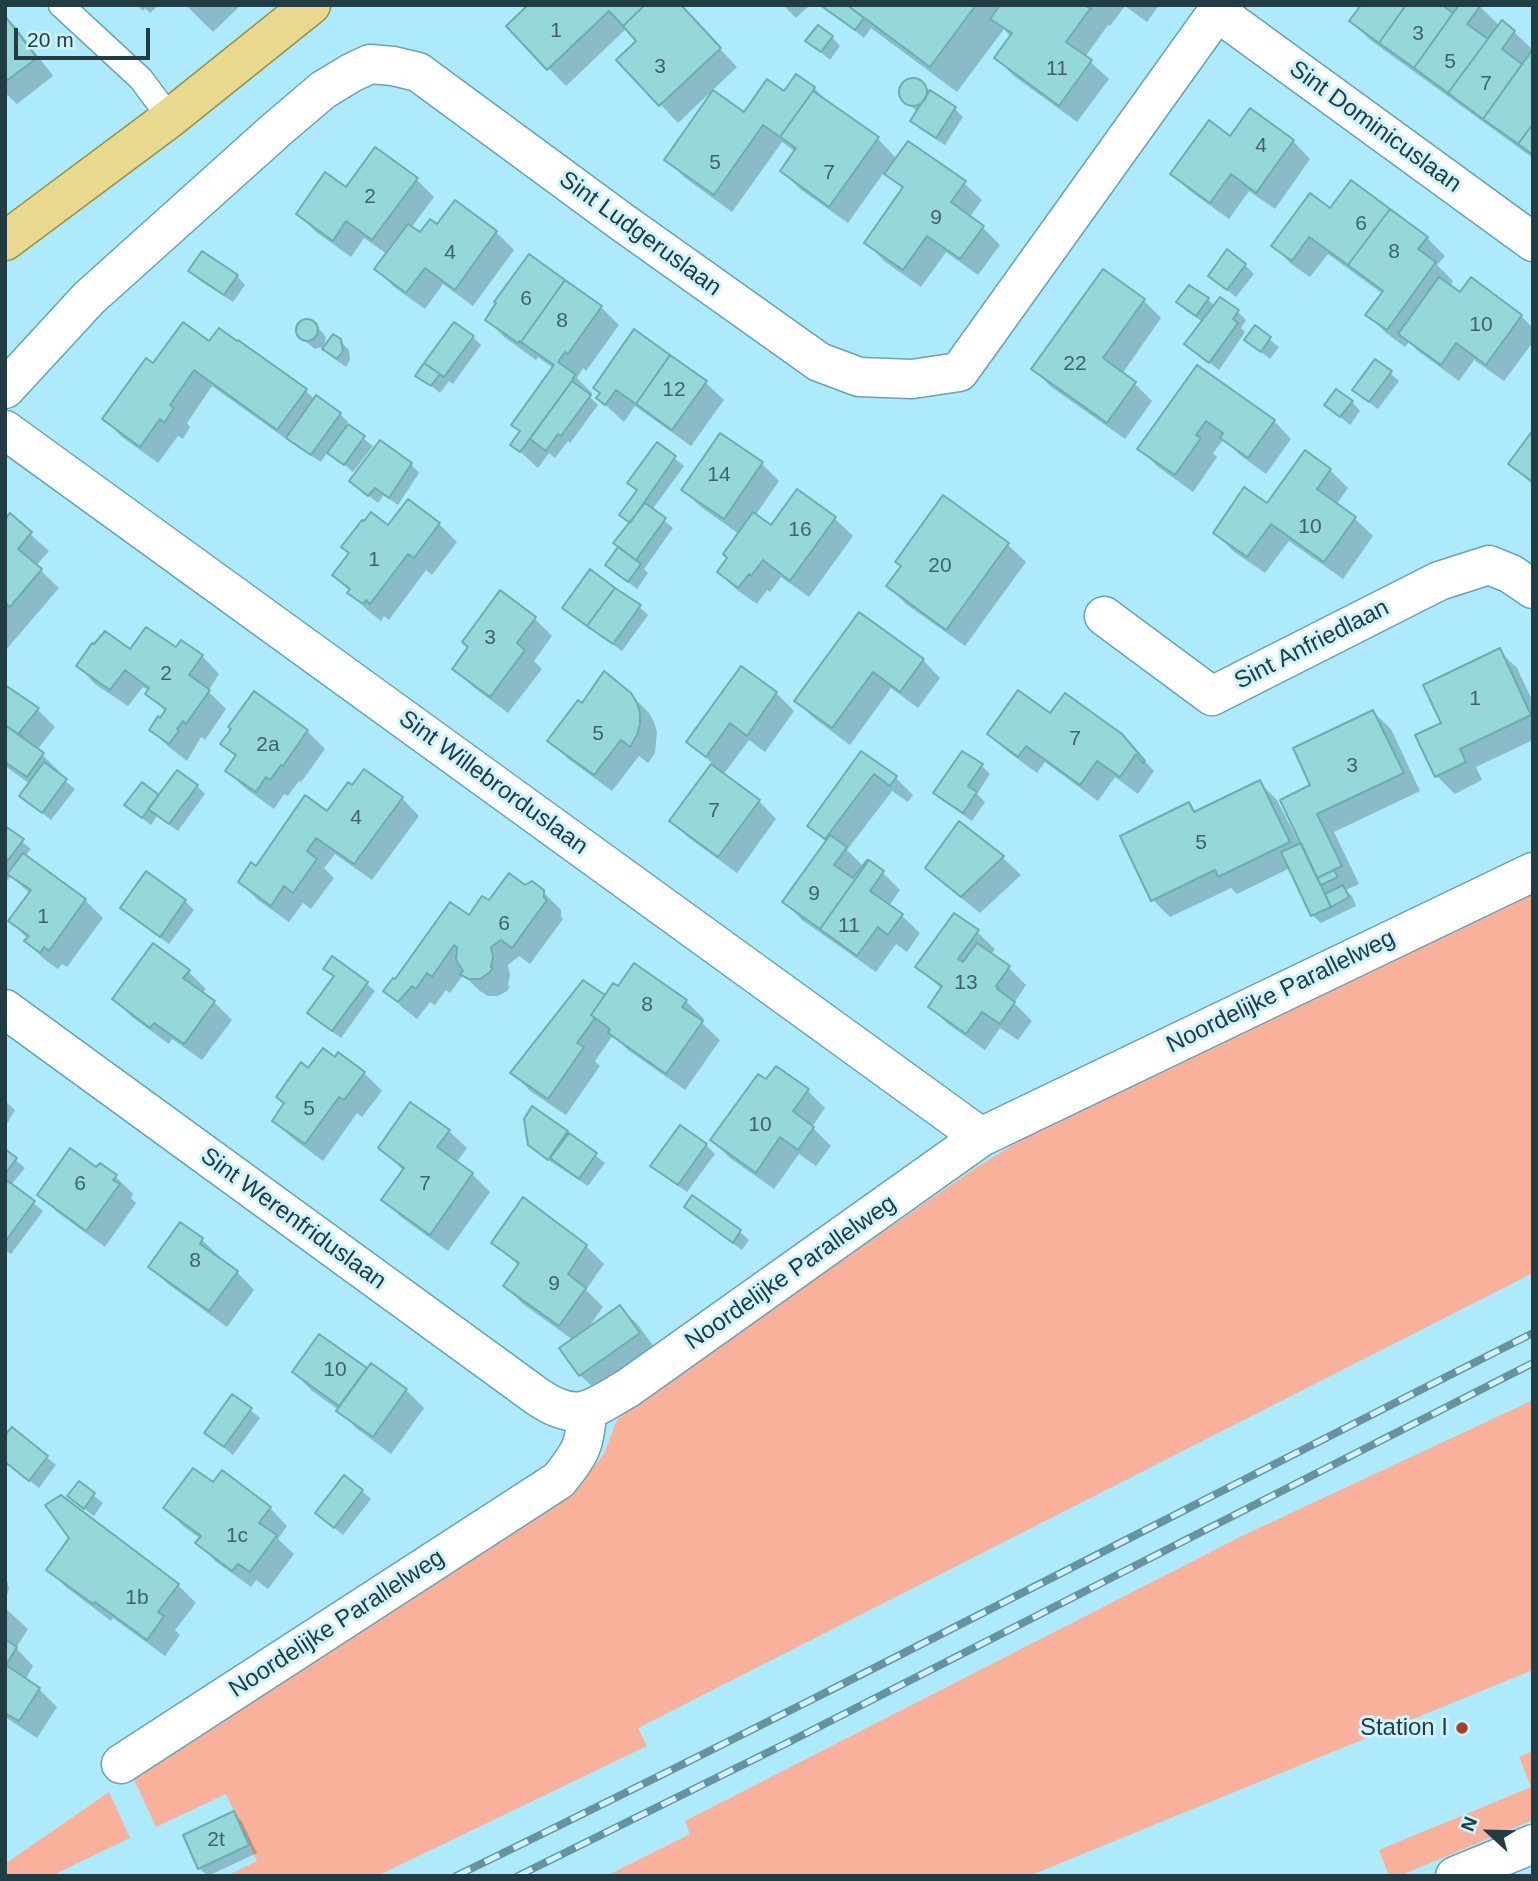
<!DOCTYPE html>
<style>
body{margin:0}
#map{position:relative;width:1538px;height:1881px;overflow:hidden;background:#aceafc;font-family:Arial,sans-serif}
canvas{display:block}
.frame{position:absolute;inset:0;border:7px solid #223c43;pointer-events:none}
.north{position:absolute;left:1454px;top:1797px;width:70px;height:70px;-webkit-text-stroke:5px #cff3fd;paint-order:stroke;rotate:292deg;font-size:19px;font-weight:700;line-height:28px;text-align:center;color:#223c43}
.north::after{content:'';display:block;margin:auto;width:24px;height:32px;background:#223c43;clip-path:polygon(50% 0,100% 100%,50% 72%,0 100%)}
.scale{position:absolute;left:14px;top:28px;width:136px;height:32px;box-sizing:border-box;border:4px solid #223c43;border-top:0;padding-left:9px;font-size:21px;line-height:24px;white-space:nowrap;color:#223c43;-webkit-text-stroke:5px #cff3fd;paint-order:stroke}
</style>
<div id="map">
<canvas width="1538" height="1881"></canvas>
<div class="frame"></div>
<div class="north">N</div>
<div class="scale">20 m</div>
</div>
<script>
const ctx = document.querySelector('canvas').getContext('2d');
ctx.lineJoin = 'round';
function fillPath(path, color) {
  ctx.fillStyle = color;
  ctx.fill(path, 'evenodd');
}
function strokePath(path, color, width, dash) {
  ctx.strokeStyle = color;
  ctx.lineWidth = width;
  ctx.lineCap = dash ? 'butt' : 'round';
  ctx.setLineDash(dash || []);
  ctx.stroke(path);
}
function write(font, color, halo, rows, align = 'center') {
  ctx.font = font + ' Arial,sans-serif';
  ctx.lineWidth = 6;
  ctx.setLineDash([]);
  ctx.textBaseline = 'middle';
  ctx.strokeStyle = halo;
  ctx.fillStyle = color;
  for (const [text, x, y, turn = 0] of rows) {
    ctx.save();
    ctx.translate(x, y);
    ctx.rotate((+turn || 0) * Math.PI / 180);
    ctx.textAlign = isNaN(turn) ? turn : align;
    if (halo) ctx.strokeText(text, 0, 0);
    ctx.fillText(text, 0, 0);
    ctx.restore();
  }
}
fillPath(new Path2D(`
 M1533 892V1273L638 1728 647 1746 377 1876H226L257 1861 226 1794 156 1827 132 1775 372 1620 584 1479 604 1454 616 1422 629 1408 977 1167 1023 1139Z
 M1533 1400V1670L1029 1876H606L690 1834 685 1821 1242 1536Z
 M1533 1751V1820L1399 1876H1389L1379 1850 1531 1787 1519 1757Z
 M109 1792 130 1838 51 1876H5V1864Z`), '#f9b19c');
fillPath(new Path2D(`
 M137 5H159L150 13 145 8 143 11Z
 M186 5H241L213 32Z
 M531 5H679L737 67 678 123 619 60 639 41 627 28 566 86 508 26Z
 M783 5H810L796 18Z
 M822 5H1159L1147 22 1125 6 1110 26 1108 25 1085 57 1109 79 1077 122 1014 76 996 58 1011 37 1004 29 957 92 871 28 864 38Z
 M1363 5H1478L1500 26 1514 32 1533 50V158L1369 39 1351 21Z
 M5 16 15 26 53 76 17 104 5 93Z
 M832 37 840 46 830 60 808 41Z
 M915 80 954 108 963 117 945 145 920 129 912 121 918 112 905 101 901 94V88L905 83Z
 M814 88 832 106 878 139 897 159 964 183 982 200 969 218 982 227 1000 245 978 275 946 252 921 287 884 261 867 243 904 190 885 171 848 223 800 189 782 171 796 152 782 142 732 212 684 177 667 160 745 114 785 94Z
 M1230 138 1293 141 1310 159 1275 209 1249 191 1229 219 1190 191 1172 174Z
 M416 179 434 197 411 228 420 235 438 227 455 203 496 232 514 250 473 306 443 284 425 309 394 287 376 269 387 254 364 238 351 257 316 232 298 214 346 189Z
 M1331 210 1427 238 1445 256 1437 265 1453 281 1449 287 1460 295 1471 280 1521 316 1533 328V342L1504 381 1474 360 1459 381 1418 351 1409 342 1405 347 1385 332 1368 315 1383 294 1328 254 1310 277 1291 264 1274 246Z
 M1245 265 1254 274 1236 297 1210 276Z
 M191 271 237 276 245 285 233 302 199 280Z
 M1208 299 1215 307 1238 312 1246 320 1241 328 1245 332 1219 370 1187 344 1203 322 1186 311 1178 302Z
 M1143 300 1161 318 1122 374 1134 383 1152 401 1125 439 1050 386 1033 368Z
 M601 307 619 325 586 371 583 368 577 378 592 393 590 397 598 405 570 443 568 441 555 458 549 453 538 468 512 444 521 433 513 425 553 368 538 357 536 360 504 337 487 319Z
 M309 320 323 333 326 338 324 348 340 341 349 350 350 360 346 367 332 357 322 347 315 349 300 337 298 331 299 326 303 321Z
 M1255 328 1279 347 1270 359 1246 340Z
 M635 332 706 383 724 400 691 446 635 406 624 422 598 398 601 394 595 388Z
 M473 337 481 345 453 384 449 381 440 393 418 375Z
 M210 343 306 391 315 400 340 414 348 422 346 425 373 446 353 472 328 451 321 462 296 446 212 386 187 423 190 427 183 439 178 436 158 463 122 437 104 419 154 365Z
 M1198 367 1274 421 1291 439 1266 474 1240 455 1224 439 1213 453 1217 457 1193 492 1157 466 1140 448Z
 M1390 373 1399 381 1378 409 1363 398Z
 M1352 402 1360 411 1350 425 1326 405Z
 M1533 433V485L1510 464Z
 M658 445 684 466 652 510 673 528 644 569 648 573 637 589 607 565 619 547 630 524 621 515 638 492 629 483Z
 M411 464 419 473 398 505 384 495 378 503 360 489Z
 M762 464 779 481 755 516 772 527 798 491 835 519 853 536 809 597 781 577 770 592 767 590 757 604 737 590 719 572 729 559 739 534 701 507 683 490Z
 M1330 470 1348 488 1336 505 1355 519 1373 536 1343 579 1289 541 1265 573 1233 551 1216 533Z
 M944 498 1008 545 1026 562 965 646 906 604 889 586Z
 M10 516 49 551 36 566 59 588 5 651V521Z
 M439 524 457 542 432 575 426 570 389 620 384 616 381 621 367 610 334 575 350 553 389 528Z
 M564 607H639L648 615 622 651 573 616Z
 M859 614 923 660 940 678 918 708 891 688 850 745 814 718 796 701Z
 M535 619 552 636 534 661 542 669 508 713 472 686 455 669Z
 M176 650 202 656 219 674 208 691 226 709 205 740 201 737 187 761 169 747 151 730 166 712 147 694 149 691 143 687 128 706 95 684 78 666 130 652Z
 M1499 651 1517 668 1533 702V740L1476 767 1482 780 1455 794 1437 776 1443 724Z
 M742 668 776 693 794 711 765 752 749 740 723 775 759 801 776 819 737 873 689 838 671 821 713 764 688 741Z
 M5 687 38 710 55 727 37 750 60 772 58 775 75 789 51 820 21 796 30 784 5 766Z
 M630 694 649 713 654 722 657 732 655 753 648 763 639 756 612 791 567 758 550 740 582 705Z
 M1373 712 1391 729 1420 791 1334 832 1359 884 1346 890 1352 896 1356 906 1321 923 1312 915 1290 868 1237 894 1231 888 1170 917 1152 899 1189 804 1197 813 1260 783 1277 800 1300 845 1313 786Z
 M1050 716 1121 736 1154 771 1138 794 1115 777 1098 801 1045 762 1037 773 1007 751 989 734Z
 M307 731 325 749 301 782 299 781 288 796 284 794 274 809 245 788 227 771 236 757 222 743Z
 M862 754 896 778 913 795 908 802 892 791 847 850 864 867 883 873 900 890 889 906 902 916 920 933 907 952 896 944 876 972 802 920 785 902 827 843 810 826Z
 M982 766 990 774 977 794 985 802 972 821 943 801 935 793Z
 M197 786 205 794 178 831 157 816 151 825 126 805 160 797Z
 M402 798 419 816 372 880 335 854 324 868 334 878 311 909 303 903 289 922 258 900 240 882 327 813Z
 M959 823 1003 858 1021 875 980 913 945 885 928 868Z
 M5 828 31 849 25 856 85 900 103 918 67 967 62 964 58 969 44 959 26 941 28 939 10 921 30 894 11 876 7 881 5 879Z
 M147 874 185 901 194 910 169 944 131 916 122 908Z
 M525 887 543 892 561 910V917L563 919 530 964 519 956 508 965 510 976 508 985 510 987 507 991 498 996H488L480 991 463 975 450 993 446 990 435 1005 430 1002 417 1019 403 1008 386 991 469 917 489 902Z
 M977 932 995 949 991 955 1009 968 1026 985 1014 1003 1032 1021 1018 1040 1000 1028 985 1050 948 1024 930 1007 942 989 917 967Z
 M154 946 189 972 206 989 202 994 214 1002 232 1020 202 1060 172 1039 169 1044 132 1017 114 999Z
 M325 968 366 983 375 991 341 1038 317 1021 309 1013 335 978Z
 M605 998 686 1001 704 1019 701 1022 720 1040 685 1090 628 1050 613 1035 595 1061 600 1066 566 1115 530 1091 513 1073Z
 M339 1054 364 1073 382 1091 362 1117 357 1113 323 1161 292 1138 274 1121 309 1070 335 1060Z
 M767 1082 808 1091 825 1108 812 1127 831 1146 816 1166 799 1154 774 1189 730 1158 712 1140Z
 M5 1101 15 1110 5 1127Z
 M680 1127 706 1145 715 1154 687 1192 661 1174 653 1165Z
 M449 1131 467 1148 456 1163 472 1174 490 1192 448 1251 401 1217 383 1199 404 1171 380 1148Z
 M567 1133 605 1163 588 1186 539 1154 529 1144Z
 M5 1151 25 1168 11 1185 43 1211 11 1254 5 1250Z
 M97 1170 116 1177 133 1194 131 1198 136 1203 105 1247 57 1212 39 1194Z
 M693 1198 740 1232 749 1240 742 1250 695 1216 687 1207Z
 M524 1199 586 1246 604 1264 586 1290 603 1307 586 1331 620 1307 638 1325 657 1351 598 1392 580 1375 573 1340 523 1304 505 1286 519 1266 493 1242Z
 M202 1240 220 1257 219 1259 237 1272 254 1290 227 1327 168 1284 150 1267Z
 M319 1337 367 1371 371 1365 406 1390 424 1408 391 1454 356 1428 339 1410 311 1390 294 1372Z
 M233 1396 260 1418 233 1455 206 1433Z
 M12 1429 56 1465 39 1488 5 1462V1438Z
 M79 1484 103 1503 94 1516 78 1504Z
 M213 1485 270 1508 287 1526 278 1539 294 1554 268 1589 256 1580 251 1587 215 1561 198 1543 201 1539 183 1526 165 1508Z
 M362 1491 371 1499 343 1535 317 1513Z
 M48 1570 178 1585 196 1603 175 1630 180 1635 165 1656 113 1618 111 1621 66 1587Z
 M5 1572 9 1589 5 1601Z
 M5 1608 28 1629 16 1648 33 1666 25 1680 39 1689 57 1707 37 1738 5 1717Z
 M234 1813 242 1822 257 1853 208 1876 199 1868Z`), '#0003');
const building = new Path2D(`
 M528 5H645L623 26 609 11 547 70 506 26Z
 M645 5H681L721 48 659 106 616 60 636 41 623 26Z
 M820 5H847L864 18 855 30Z
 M847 5H976L930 67Z
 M1000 5H1085L1092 10 1090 9 1066 42 1092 60 1059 106 994 58 1012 33 990 19Z
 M1361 5H1406L1379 43 1349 21Z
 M1406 5H1442L1453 13 1414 68 1379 43Z
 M1459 5H1481L1467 24 1488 39 1448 93 1414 68Z
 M5 16 37 58 5 82Z
 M1502 20 1515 31 1502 49 1522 64 1483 119 1448 93Z
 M818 25 833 36 821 52 805 41Z
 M1533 49V124L1518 144 1483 119Z
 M796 74 815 87 813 91 780 137 763 125 714 195 664 160 713 90 744 112 767 79 784 91Z
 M899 92a14 14 0 1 1 28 0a14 14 0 1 1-28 0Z
 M930 90 956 107 936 138 910 121Z
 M813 91 879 137 829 207 780 171 796 148 780 137Z
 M1250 108 1294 140 1256 193 1231 174 1210 203 1170 174 1209 120 1230 136Z
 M1533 124V155L1518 144Z
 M908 141 966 181 951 202 984 226 960 259 927 236 903 270 864 243 903 187 884 174Z
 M375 147 418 178 372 240 346 221 333 241 296 214 325 172 346 187Z
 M1351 180 1390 209 1348 265 1309 237 1292 261 1271 246 1310 193 1330 208Z
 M455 200 497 231 455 290 425 268 406 293 374 269 408 224 420 232 430 219 437 224Z
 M1390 209 1428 237 1418 249 1436 262 1387 330 1365 315 1383 291 1348 265Z
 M1227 249 1246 264 1227 290 1208 276Z
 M202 251 238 275 224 295 188 271Z
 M529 254 565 280 521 342 519 341 518 343 485 320 496 303 494 302Z
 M1103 269 1145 299 1103 358 1136 382 1107 423 1031 369Z
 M1439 277 1460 292 1471 277 1522 315 1486 365 1456 343 1441 365 1398 334Z
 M565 280 602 306 568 354 565 352 558 362 575 374 572 381 520 452 510 445 520 431 511 425 554 365 521 342Z
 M1189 285 1209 298 1196 316 1176 302Z
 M1220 297 1239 310 1233 319 1238 323 1209 363 1184 344Z
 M296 330a11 11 0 1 1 22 0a11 11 0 1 1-22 0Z
 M183 322 209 341 219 328 237 341 238 340 307 389 277 430 194 370 170 405 174 408 164 423 160 419 140 447 102 419 146 358 153 363Z
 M454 322 474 336 444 377 424 363Z
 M1255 325 1271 337 1261 352 1244 340Z
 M634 329 670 355 636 404 616 390 605 405 596 398 600 393 593 388Z
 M333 334 341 339 343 351 337 359 322 349Z
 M670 355 707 381 672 430 636 404Z
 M1375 359 1392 371 1369 402 1352 390Z
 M424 363 440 374 431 386 415 376Z
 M1197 365 1275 420 1248 458 1220 438 1223 433 1206 421 1196 435 1201 438 1175 475 1137 449Z
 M572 381 591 395 561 436 558 434 546 451 530 439Z
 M1336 389 1353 401 1340 417 1324 405Z
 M316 395 341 413 311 455 286 438Z
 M348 424 365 436 344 465 327 453Z
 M1533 430V482L1508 464Z
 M720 433 763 462 724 519 681 490Z
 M380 440 412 463 389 498 375 488 368 496 349 481Z
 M657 442 676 456 630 523 619 515 637 490 627 483Z
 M1305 450 1331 469 1317 489 1356 517 1324 562 1271 524 1247 557 1213 533 1244 487 1267 503Z
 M797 489 836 517 790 581 763 560 751 576 749 574 738 588 717 572 727 558 723 554 753 512 771 525Z
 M943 495 1009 543 946 630 886 586 901 566 895 562Z
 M408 499 440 523 414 558 408 554 370 604 366 600 363 604 347 593 350 589 332 575 349 553 341 547 362 520 364 521 371 512 388 525Z
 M645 503 666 518 636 560 613 543Z
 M10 513 32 532 18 549 42 569 10 607 5 603V519Z
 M618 547 641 564 628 582 605 565Z
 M590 569 615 588 587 626 562 608Z
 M615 588 641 605 613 644 587 626Z
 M500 590 536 617 517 643 525 650 490 697 452 669 468 647 462 642Z
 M859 612 924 659 900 692 873 672 832 728 794 701Z
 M146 627 176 647 181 640 203 655 189 675 210 690 186 724 183 721 177 729 179 731 169 744 149 730 158 716 160 718 166 709 145 694 149 688 125 670 110 690 76 666 92 643 94 644 105 631 130 649Z
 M1500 648 1531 715 1460 749 1466 762 1435 777 1415 735 1441 723 1423 685Z
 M741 666 777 692 747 736 730 723 706 757 686 742Z
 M604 671 631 693 637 703 640 713V724L637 735 630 747 621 740 594 775 547 741 578 700 582 703Z
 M5 685 39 708 19 733 24 738 5 725Z
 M1018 690 1050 713 1065 693 1122 734 1145 761 1143 763 1136 754 1120 777 1097 761 1080 785 1026 746 1018 757 987 734Z
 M254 691 308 730 283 766 281 765 270 780 266 777 256 792 225 771 236 755 220 744 231 729 228 727Z
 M1373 710 1404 773 1317 814 1342 866 1317 878 1280 800 1310 785 1293 748Z
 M5 725 44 753 27 777 5 762Z
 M861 751 897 776 890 786 874 774 825 839 807 826Z
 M962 751 983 764 968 786 977 792 963 813 933 793Z
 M44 762 67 779 42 813 19 796Z
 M711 764 760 800 718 857 669 821Z
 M364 769 403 797 354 864 316 838 307 851 317 859 293 893 284 886 271 906 238 882 251 862 256 866 305 795 327 811 348 782 352 785Z
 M177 770 198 785 169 824 148 809Z
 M1260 780 1290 842 1218 877 1215 870 1151 901 1120 836 1189 802 1194 812Z
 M142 782 159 795 142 818 124 805Z
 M959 821 1004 856 961 897 925 868Z
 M5 826 24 839 5 864Z
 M830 835 847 847 834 865 853 878 867 860H869L820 929 782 902Z
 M1301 843 1331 907 1311 916 1281 852Z
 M23 853 86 899 49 951 44 947 40 953 24 941 29 936 8 921 31 890 7 874Z
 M869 860 884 871 870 891 903 914 888 935 878 927 857 956 820 929Z
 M1334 870 1338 877 1321 885 1317 878Z
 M146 871 186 900 160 937 120 908Z
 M509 873 525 885 532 881 544 890V898L547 900 512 948 501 940 491 947 493 957 491 967 493 968 489 973 480 979H469L461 975 460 974 463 971 456 960 457 947 454 945 432 977 427 973 416 989 412 986 398 1002 383 991 393 978 395 979 450 902 469 915 482 896 489 900Z
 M1343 885 1349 897 1331 907 1325 894Z
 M954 913 979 930 958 959 963 962 977 943 1010 966 996 986 999 988 997 989 1015 1002 1000 1024 982 1012 966 1034 928 1007 942 986 915 967Z
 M153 943 190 970 183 978 215 1001 184 1044 154 1023 150 1028 112 999Z
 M332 956 368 982 332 1031 307 1013 334 976 323 969Z
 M634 963 687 1000 682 1007 703 1021 666 1074 608 1033 610 1029 591 1015 613 983 618 986Z
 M583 980 605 995 591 1015 595 1018 577 1043 584 1047 548 1099 510 1073Z
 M323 1048 335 1057 338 1052 365 1072 344 1100 339 1097 305 1144 272 1121 284 1103 276 1097 301 1062 308 1068Z
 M776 1066 809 1089 793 1111 814 1127 798 1150 780 1137 756 1173 710 1140 758 1074 766 1079Z
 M410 1102 450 1130 437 1147 473 1173 430 1235 381 1200 404 1168 378 1148Z
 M532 1106 568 1131 548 1160 528 1145 524 1119Z
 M680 1125 707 1144 678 1185 650 1166Z
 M569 1133 597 1153 579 1179 550 1158Z
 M70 1148 96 1167 100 1163 117 1175 113 1180 120 1184 86 1231 37 1195Z
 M5 1149 17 1158 5 1174Z
 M8 1181 35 1201 5 1242V1184Z
 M692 1195 741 1230 733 1243 684 1207Z
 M523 1197 587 1245 568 1274 586 1288 559 1326 503 1286 519 1263 491 1243Z
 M180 1222 203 1238 200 1244 238 1271 209 1311 148 1267Z
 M620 1305 640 1333 579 1376 559 1348Z
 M319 1334 367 1368 339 1406 292 1372Z
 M371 1363 407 1389 373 1437 336 1411Z
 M232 1394 252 1408 224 1447 204 1433Z
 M12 1427 48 1456 29 1481 5 1462V1435Z
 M193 1468 213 1482 222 1470 271 1507 259 1523 277 1535 250 1572 238 1564 232 1571 195 1543 201 1536 163 1508Z
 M344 1475 363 1490 334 1528 315 1513Z
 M79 1481 95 1493 84 1509 67 1496Z
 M61 1495 179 1584 158 1612 164 1616 147 1640 95 1602 93 1604 46 1570 69 1538 45 1505Z
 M5 1639 17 1647 6 1665 40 1688 19 1721 5 1713Z
 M234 1811 249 1845 198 1869 183 1835Z`);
fillPath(building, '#96d8d9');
strokePath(building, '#6caeaf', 2);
const service = new Path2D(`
 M61 5 141 79 170 118`);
const minor = new Path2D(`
 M1217 12 1533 242
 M5 389 89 298 276 130 323 90 351 73 370 64 393 66 418 72 622 222 819 362 859 377 912 379 959 372 1222 5
 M5 430 981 1137
 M1104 616 1212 696 1439 581 1489 565 1511 574 1533 589
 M5 1009 538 1397C578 1424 592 1409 628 1388L981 1137 1533 872
 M121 1764 559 1480C580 1453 585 1447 587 1412
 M1455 1876 1533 1844`);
const primary = new Path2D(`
 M5 241 170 118 311 5`);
strokePath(service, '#67a3b4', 27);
strokePath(minor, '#67a3b4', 41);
strokePath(primary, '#999143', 41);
strokePath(service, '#fff', 24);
strokePath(minor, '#fff', 38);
strokePath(primary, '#e8d98e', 38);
const rail = new Path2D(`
 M456 1876C818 1700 1174 1514 1533 1333
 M518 1876 793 1740 1533 1363`);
strokePath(rail, '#67939f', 8);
strokePath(rail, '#cff3fd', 5, [16]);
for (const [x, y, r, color] of [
 [1462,1728,7,"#a74020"]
]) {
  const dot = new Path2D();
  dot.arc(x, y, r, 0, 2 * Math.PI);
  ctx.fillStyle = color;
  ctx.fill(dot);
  strokePath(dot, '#cff3fd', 2.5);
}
write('21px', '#3f6368', null, [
 ["1",556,31],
 ["3",1418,34],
 ["5",1450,62],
 ["3",660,67],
 ["11",1057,69],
 ["7",1486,84],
 ["4",1261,146],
 ["5",715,163],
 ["7",829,173],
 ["2",370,197],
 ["9",936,218],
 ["6",1361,224],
 ["8",1394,252],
 ["4",450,253],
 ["6",526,299],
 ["8",562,321],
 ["10",1481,325],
 ["22",1075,364],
 ["12",674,390],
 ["14",719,475],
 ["10",1310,527],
 ["16",800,530],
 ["1",374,560],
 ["20",940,566],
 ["3",490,638],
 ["2",166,674],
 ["1",1475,699],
 ["5",598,734],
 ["7",1075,739],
 ["2a",268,745],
 ["3",1352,766],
 ["7",714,811],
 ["4",356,818],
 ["5",1201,843],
 ["9",814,894],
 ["1",43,917],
 ["6",504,924],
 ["11",849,926],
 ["13",966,983],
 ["8",647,1005],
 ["5",309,1109],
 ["10",760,1125],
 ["6",80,1184],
 ["7",425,1184],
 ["8",195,1261],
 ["9",554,1284],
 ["10",335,1370],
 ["1c",237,1536],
 ["1b",137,1598],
 ["2t",216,1840]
]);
write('24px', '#223c43', '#cff3fd', [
 ["Sint Dominicuslaan",1375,127,36],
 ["Sint Ludgeruslaan",640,234,36],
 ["Sint Anfriedlaan",1312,645,-27],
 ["Sint Willebrorduslaan",493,783,36],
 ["Noordelijke Parallelweg",1281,992,-26],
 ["Sint Werenfriduslaan",293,1219,36],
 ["Noordelijke Parallelweg",791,1273,-35],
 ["Noordelijke Parallelweg",337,1624,-33]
]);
write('24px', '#223c43', '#cff3fd', [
 ["Station I",1448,1728]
], 'right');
</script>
